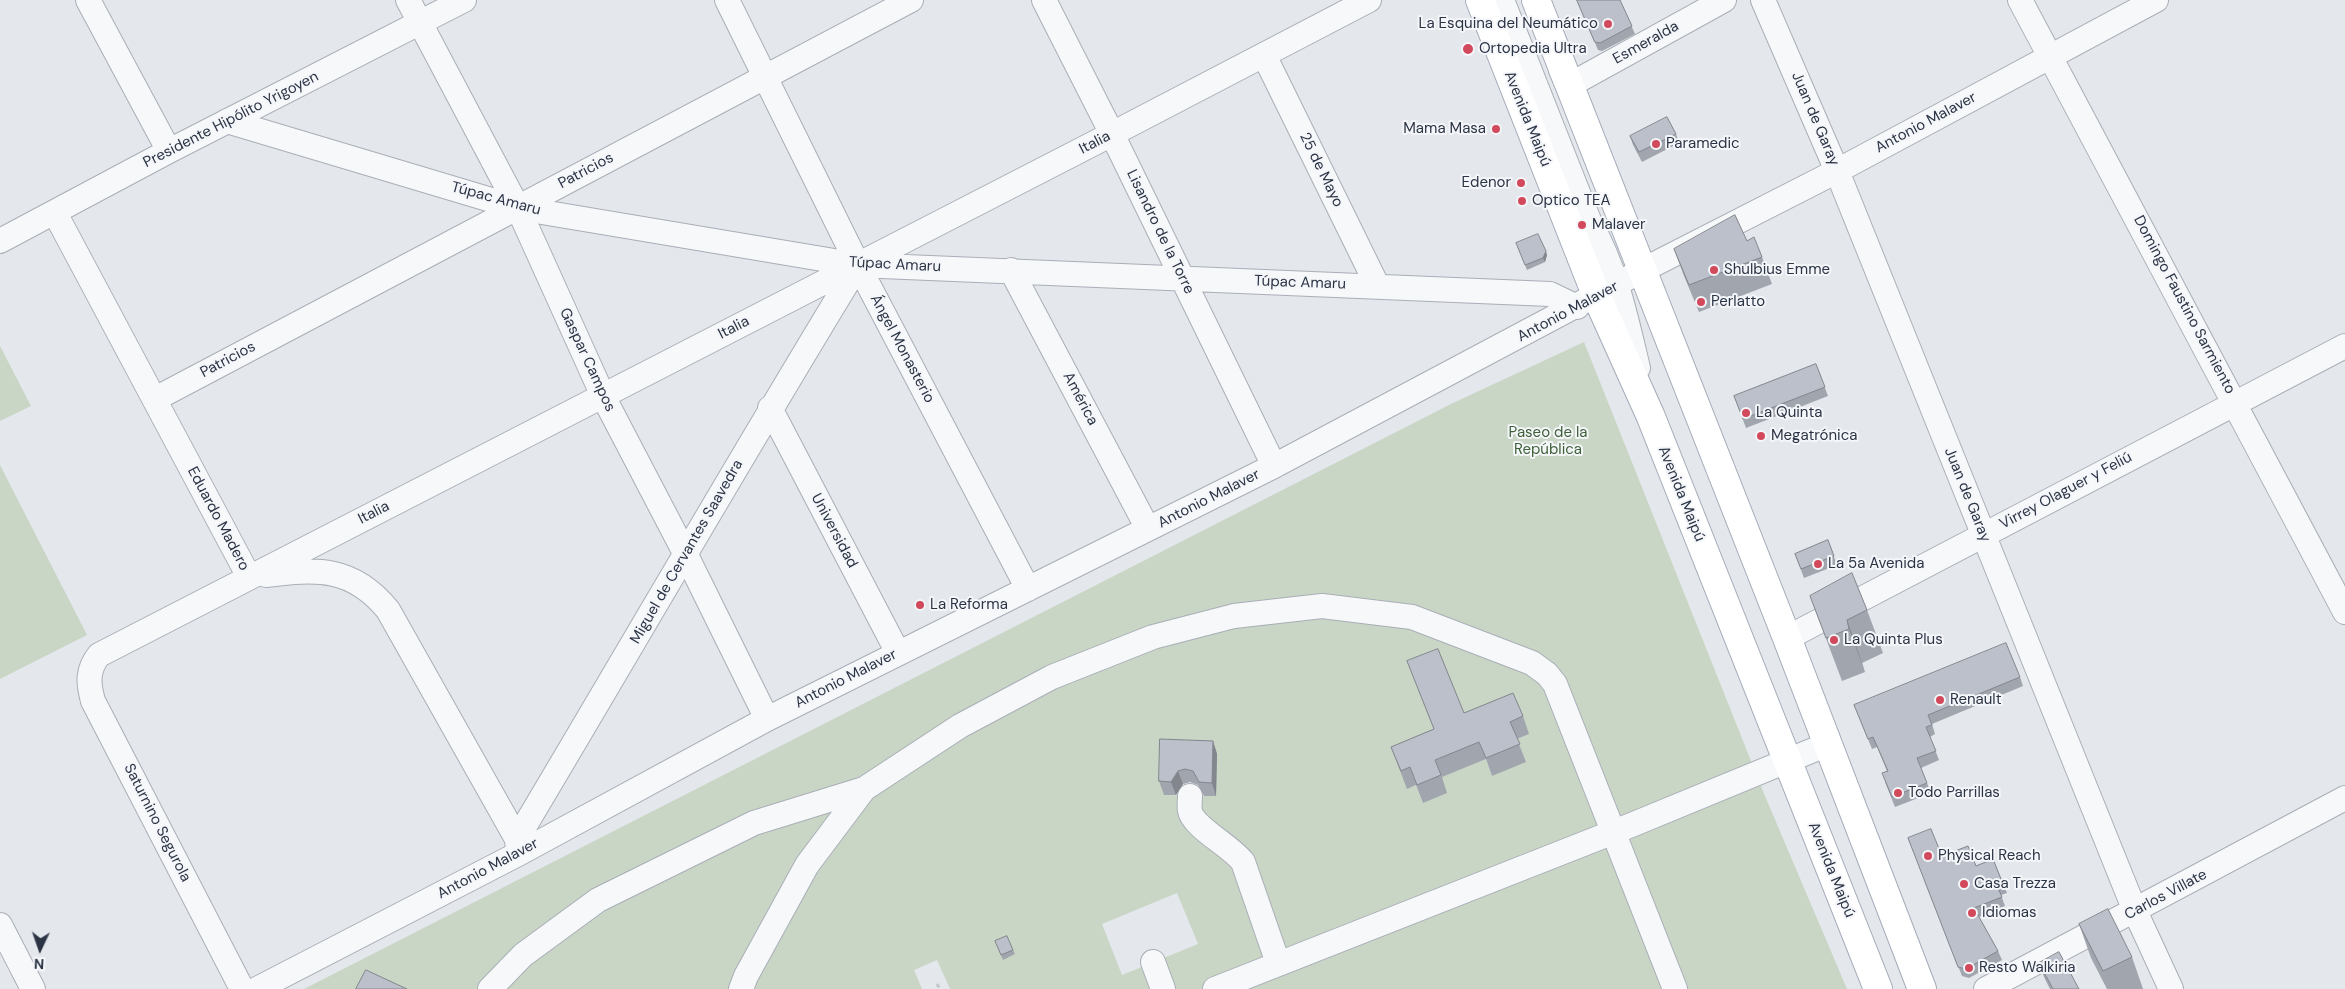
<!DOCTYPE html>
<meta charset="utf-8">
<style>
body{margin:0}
#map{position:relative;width:2345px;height:989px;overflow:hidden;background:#e4e7ec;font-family:"DM Sans",sans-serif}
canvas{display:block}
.north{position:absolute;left:15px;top:924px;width:50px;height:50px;-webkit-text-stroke:4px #f4f6f9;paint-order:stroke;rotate:183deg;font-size:14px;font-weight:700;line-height:20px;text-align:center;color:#2b3445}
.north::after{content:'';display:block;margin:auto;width:18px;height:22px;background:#2b3445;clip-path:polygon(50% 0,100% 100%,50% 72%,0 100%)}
</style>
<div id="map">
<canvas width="2345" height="989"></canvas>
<div class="north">N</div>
</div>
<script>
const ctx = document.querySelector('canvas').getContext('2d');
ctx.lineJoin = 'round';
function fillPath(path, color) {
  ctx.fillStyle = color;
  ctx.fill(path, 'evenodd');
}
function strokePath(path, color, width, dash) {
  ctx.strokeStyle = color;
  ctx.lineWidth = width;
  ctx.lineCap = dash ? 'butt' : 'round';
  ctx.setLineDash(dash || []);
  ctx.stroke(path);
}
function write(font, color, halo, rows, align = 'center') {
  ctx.font = font + ' "DM Sans",sans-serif';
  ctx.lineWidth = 4;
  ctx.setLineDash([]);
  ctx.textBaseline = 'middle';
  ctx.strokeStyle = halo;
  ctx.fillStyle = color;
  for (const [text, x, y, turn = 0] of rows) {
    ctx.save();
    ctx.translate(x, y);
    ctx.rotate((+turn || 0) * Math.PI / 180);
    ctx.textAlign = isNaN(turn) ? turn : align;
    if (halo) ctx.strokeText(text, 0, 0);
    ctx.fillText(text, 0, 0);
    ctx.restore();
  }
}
fillPath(new Path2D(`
 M1584 342 1765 796 1847 989H950L937 960 914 970 922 989H304L1453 403ZM1529 734 1517 739 1492 776 1486 759 1441 777 1423 803 1416 785 1407 788 1441 747ZM1165 753 1216 796 1164 795ZM1177 893 1198 944 1122 975 1102 924Z
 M0 346 31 406 0 421Z
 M0 465 87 635 0 679Z`), '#c9d6c5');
const minor = new Path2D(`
 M88 0 169 151
 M408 0 518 208 603 396 686 555 767 719
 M727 0 858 265 1028 589
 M1044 0 1112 134 1274 466
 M1502 0 1590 223C1616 268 1626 318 1638 368
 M1763 0 1837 171 2135 911 2171 989
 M2020 0 2345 612
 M1264 55 1377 285
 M1561 70 1568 86 1724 0
 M227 121 518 208 858 265 1550 294 1577 307
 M55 213 249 577
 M0 241 169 151 464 0
 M1011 270 1148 529
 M155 399 911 0
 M770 408 898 653
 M266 575C317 569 352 566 388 610L517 839 518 852
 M1787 638 2345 346
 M1190 796C1190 800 1189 806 1190 811 1193 827 1231 846 1243 862L1278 963
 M517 839C631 648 742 455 858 265
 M0 925 33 989
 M1153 962 1163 989
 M242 989 93 701C88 683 87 670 99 655L1112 134 1369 0
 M257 989 518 854 767 719 1274 466 1643 270 1837 171 2156 0
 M490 989 523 955 598 900 754 823 864 789
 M741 989 746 976 807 865 864 789 960 726 1052 677 1153 637 1234 616 1322 606 1412 617 1532 663 1547 674 1555 684 1675 989
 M1215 989 1629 826 1828 744
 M1986 989 2345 798`);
const major = new Path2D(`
 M1480 0 1597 297 1651 417 1878 989
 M1536 0 1787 638 1922 989`);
strokePath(minor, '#a9aeb7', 26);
strokePath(major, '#a3abb8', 30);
strokePath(new Path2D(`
 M937 984 940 989`), '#c2c5cb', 3, [4, 4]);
strokePath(minor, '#f7f8fa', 24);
strokePath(major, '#fff', 28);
fillPath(new Path2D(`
 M1577 0H1620L1635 34 1602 51 1598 50Z
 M1676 134 1679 143 1642 162 1633 145 1630 136Z
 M1747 241 1762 257 1772 284 1699 312 1684 276 1674 249Z
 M1516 243 1547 255 1545 262 1527 270Z
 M1816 364 1828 396 1746 428 1734 396Z
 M1828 540 1837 565 1804 578 1795 554Z
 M1810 596 1867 610 1883 653 1862 663 1865 672 1842 681Z
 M1407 661 1464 713 1523 716 1529 734 1517 739 1526 762 1492 776 1486 759 1442 777 1447 793 1423 803 1416 785 1407 789 1391 747 1434 729Z
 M2020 677 2023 686 1932 724 1935 734 1930 737 1939 760 1921 768 1931 793 1895 807 1885 782 1887 771 1877 747 1872 749 1854 705Z
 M1213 741 1217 754 1216 796H1204L1198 785 1190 782 1183 784 1176 795H1164L1159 781Z
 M1908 838 1942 856 1976 866 1993 859 2007 893 2001 895 2005 906 1979 917 1998 951 2002 960 1969 978 1962 976Z
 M2079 924 2132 957 2143 989H2107L2091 958Z
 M995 941 1013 950 1015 954 1003 960Z
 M2039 963 2079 989H2050L2044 977Z`), '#a1a5ae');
fillPath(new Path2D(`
 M1546 251 1547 255 1545 262 1543 258Z
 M1847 620 1862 663 1865 672 1849 629Z
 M1213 741 1217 754 1216 796 1212 783Z
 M1178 771 1183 784 1176 795 1171 782Z`), '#83868d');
const building = new Path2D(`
 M1577 0H1620L1632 26 1600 43 1595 42Z
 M1667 117 1676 134 1639 152 1630 136Z
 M1735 215 1747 241 1754 237 1762 257 1689 285 1674 249Z
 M1538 234 1546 251 1543 258 1525 265 1516 243Z
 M1816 364 1825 387 1743 419 1734 396Z
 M1828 540 1834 556 1801 569 1795 554Z
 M1852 573 1867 610 1847 620 1849 629 1826 638 1810 596Z
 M2006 643 2020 677 1928 715 1932 725 1926 727 1936 751 1917 758 1927 783 1892 797 1882 773 1888 771 1873 737 1868 739 1854 705Z
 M1438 649 1464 713 1513 693 1523 716 1510 722 1520 744 1486 758 1479 742 1435 760 1441 775 1417 785 1410 767 1401 771 1391 747 1434 729 1407 661Z
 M1160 739 1213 741 1212 783 1199 782 1193 771 1185 769 1178 771 1171 782 1159 781Z
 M1931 829 1942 856 1968 846 1976 866 1993 859 2003 884 1997 886 2002 897 1974 908 1998 951 1966 969 1958 967 1908 838Z
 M2108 909 2132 957 2103 971 2079 924Z
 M1007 936 1013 950 1001 955 995 941Z
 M2059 952 2079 989H2053L2039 963Z
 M366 970 407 989H356Z`);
fillPath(building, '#bbc0ca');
strokePath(building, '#83868d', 1);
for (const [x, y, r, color] of [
 [1608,24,5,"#d1495b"],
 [1468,49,6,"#d1495b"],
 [1496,129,5,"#d1495b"],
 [1656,144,5,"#d1495b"],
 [1521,183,5,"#d1495b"],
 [1522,201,5,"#d1495b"],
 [1582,225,5,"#d1495b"],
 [1714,270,5,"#d1495b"],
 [1701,302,5,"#d1495b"],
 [1746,413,5,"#d1495b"],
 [1761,436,5,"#d1495b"],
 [1818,564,5,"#d1495b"],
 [920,605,5,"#d1495b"],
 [1834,640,5,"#d1495b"],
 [1940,700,5,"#d1495b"],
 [1898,793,5,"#d1495b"],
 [1928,856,5,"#d1495b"],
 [1964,884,5,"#d1495b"],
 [1972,913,5,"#d1495b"],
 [1969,968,5,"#d1495b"]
]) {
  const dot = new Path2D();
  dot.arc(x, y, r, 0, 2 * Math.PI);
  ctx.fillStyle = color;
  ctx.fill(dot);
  strokePath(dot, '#f4f6f9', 2);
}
write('15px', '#2b3445', '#f4f6f9', [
 ["La Esquina del Neumático",1598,24,"right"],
 ["Ortopedia Ultra",1479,49],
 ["Mama Masa",1486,129,"right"],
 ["Paramedic",1666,144],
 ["Edenor",1511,183,"right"],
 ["Optico TEA",1532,201],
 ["Malaver",1592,225],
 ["Shulbius Emme",1724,270],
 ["Perlatto",1711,302],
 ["La Quinta",1756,413],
 ["Megatrónica",1771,436],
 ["La 5a Avenida",1828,564],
 ["La Reforma",930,605],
 ["La Quinta Plus",1844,640],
 ["Renault",1950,700],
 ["Todo Parrillas",1908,793],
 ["Physical Reach",1938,856],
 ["Casa Trezza",1974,884],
 ["Idiomas",1982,913],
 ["Resto Walkiria",1979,968]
], 'left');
write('15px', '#2b3445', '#f4f6f9', [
 ["Esmeralda",1646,43,-29],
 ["Avenida Maipú",1527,119,68],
 ["Juan de Garay",1815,119,67],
 ["Presidente Hipólito Yrigoyen",231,120,-27],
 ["Antonio Malaver",1926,123,-28],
 ["Italia",1095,143,-27],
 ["25 de Mayo",1321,170,64],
 ["Patricios",586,171,-28],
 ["Túpac Amaru",496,199,15],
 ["Lisandro de la Torre",1160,232,64],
 ["Túpac Amaru",895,265,3],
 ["Túpac Amaru",1300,283,2],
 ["Domingo Faustino Sarmiento",2184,305,62],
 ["Antonio Malaver",1568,312,-28],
 ["Italia",734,328,-27],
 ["Ángel Monasterio",902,349,62],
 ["Patricios",228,360,-28],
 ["Gaspar Campos",587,360,65],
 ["América",1080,399,62],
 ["Virrey Olaguer y Feliú",2066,491,-28],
 ["Avenida Maipú",1681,494,68],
 ["Juan de Garay",1967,495,68],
 ["Antonio Malaver",1209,499,-27],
 ["Italia",374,513,-27],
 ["Eduardo Madero",218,519,62],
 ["Universidad",834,531,62],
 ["Miguel de Cervantes Saavedra",687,552,-60],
 ["Antonio Malaver",846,679,-27],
 ["Saturnino Segurola",157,823,63],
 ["Antonio Malaver",488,869,-28],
 ["Avenida Maipú",1831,870,68],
 ["Carlos Villate",2166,895,-28]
]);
write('15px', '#3f6138', '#f4f6f9', [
 ["Paseo de la",1548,433],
 ["República",1548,450]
]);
</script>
